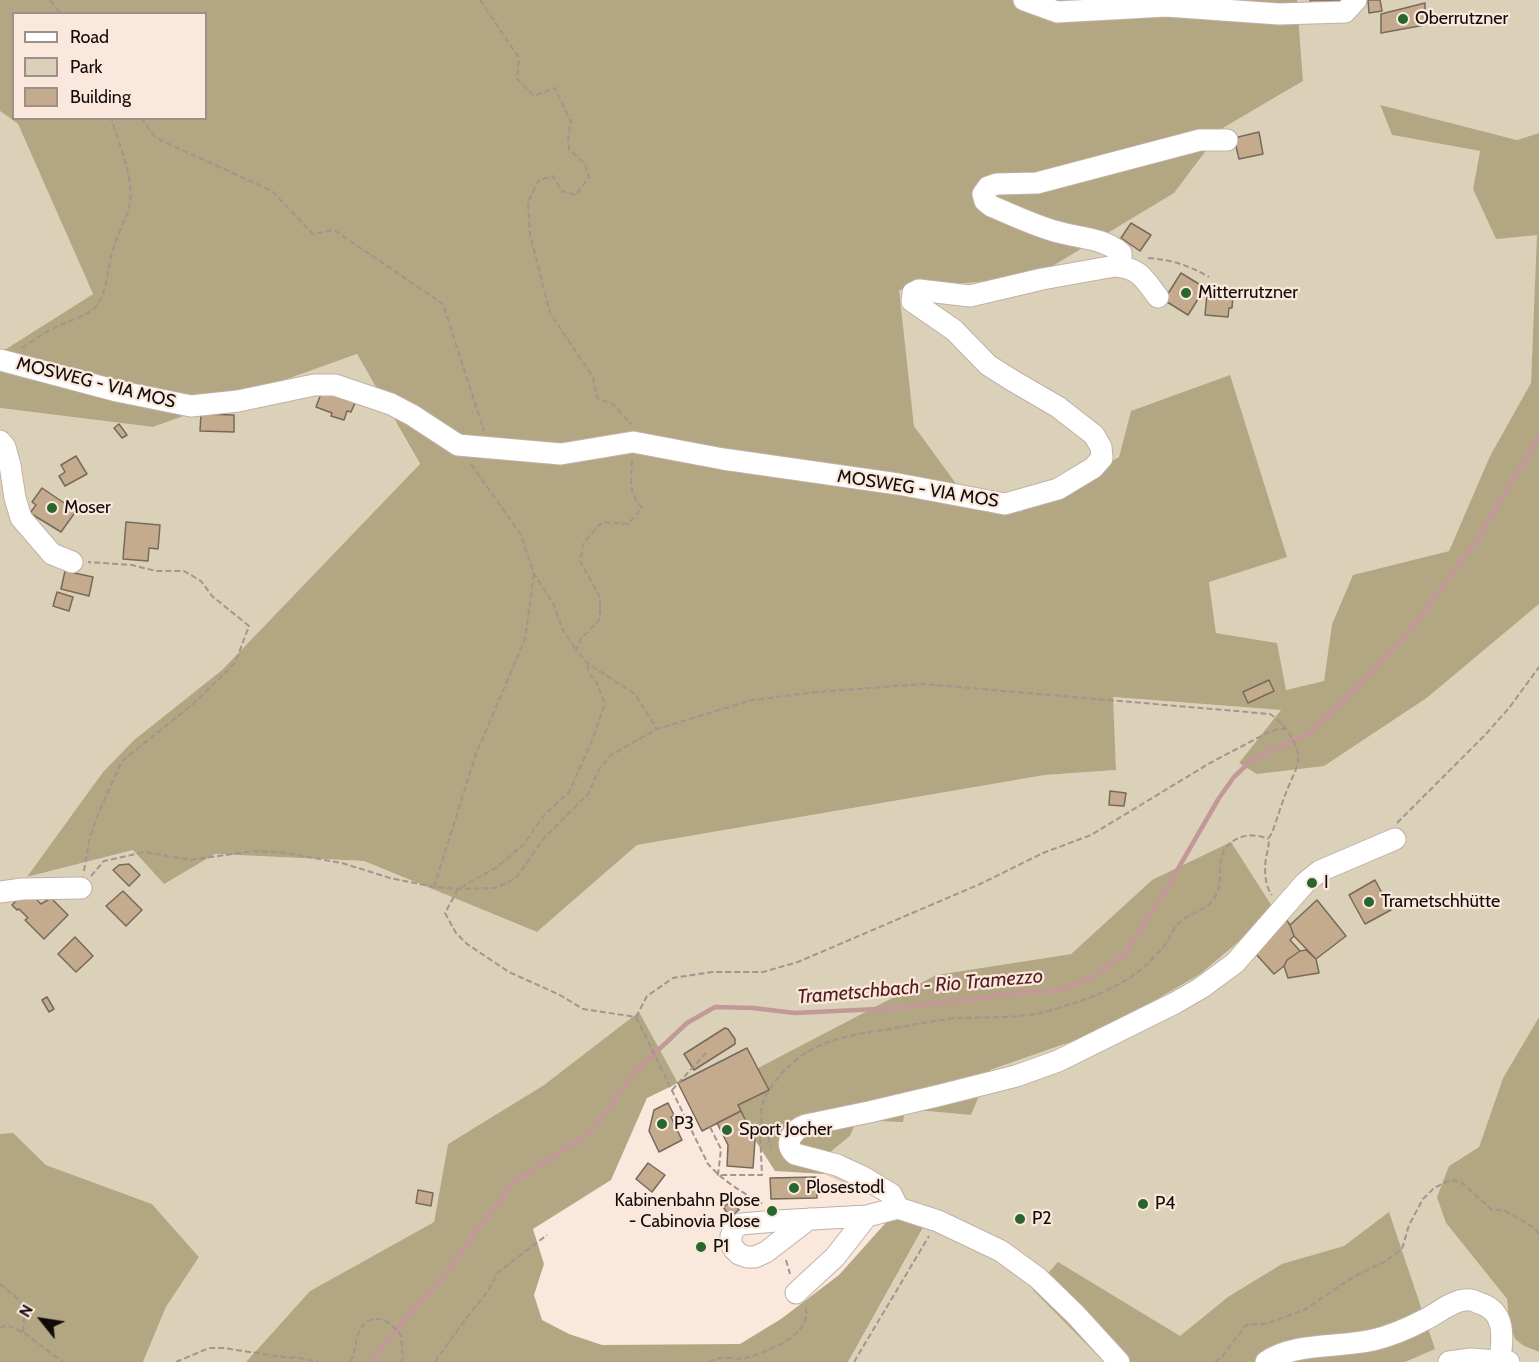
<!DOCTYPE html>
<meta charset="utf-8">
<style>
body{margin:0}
#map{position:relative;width:1539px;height:1362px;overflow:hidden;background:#fbe8dd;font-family:Cabin,sans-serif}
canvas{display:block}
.legend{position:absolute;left:12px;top:12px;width:195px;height:108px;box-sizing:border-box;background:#fbe8dd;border:2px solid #9d9088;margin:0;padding:8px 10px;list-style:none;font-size:18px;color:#110b08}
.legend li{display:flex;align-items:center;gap:12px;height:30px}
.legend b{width:30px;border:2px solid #9d9088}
.north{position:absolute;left:12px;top:1290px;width:60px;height:60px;-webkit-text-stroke:4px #fbe8dd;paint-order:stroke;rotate:300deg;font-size:16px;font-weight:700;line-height:24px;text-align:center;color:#110b08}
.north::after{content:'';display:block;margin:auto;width:21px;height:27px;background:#110b08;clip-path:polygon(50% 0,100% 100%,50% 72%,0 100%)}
</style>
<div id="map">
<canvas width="1539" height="1362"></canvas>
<ul class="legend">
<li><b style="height:8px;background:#fff"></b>Road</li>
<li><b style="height:16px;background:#dad1b8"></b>Park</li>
<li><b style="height:16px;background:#c4ab8d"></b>Building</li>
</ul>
<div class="north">N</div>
</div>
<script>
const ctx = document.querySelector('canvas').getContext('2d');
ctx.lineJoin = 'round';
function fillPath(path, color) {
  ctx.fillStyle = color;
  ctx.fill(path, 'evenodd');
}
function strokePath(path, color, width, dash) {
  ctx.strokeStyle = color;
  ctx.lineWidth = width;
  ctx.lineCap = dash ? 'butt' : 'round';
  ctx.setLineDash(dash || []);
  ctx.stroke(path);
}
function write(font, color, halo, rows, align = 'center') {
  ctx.font = font + ' Cabin,sans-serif';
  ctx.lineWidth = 4.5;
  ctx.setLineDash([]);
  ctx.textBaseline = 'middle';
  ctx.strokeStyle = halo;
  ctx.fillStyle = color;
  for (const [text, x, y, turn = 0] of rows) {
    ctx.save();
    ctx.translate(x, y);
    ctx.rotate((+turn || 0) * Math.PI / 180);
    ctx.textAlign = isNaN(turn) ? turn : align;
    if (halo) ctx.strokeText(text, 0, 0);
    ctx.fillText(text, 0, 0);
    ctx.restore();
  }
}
fillPath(new Path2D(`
 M1297 0H1539V133L1517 140 1380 106 1392 135 1480 151 1473 189 1538 235 1531 384 1490 456 1449 551 1353 576 1332 624 1324 682 1285 690 1276 643 1216 633 1209 582 1131 411 1119 457 1020 512 968 500 914 426 898 290 1036 276 1173 193 1223 128 1303 81Z
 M0 111 18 124 93 294 6 349H0Z
 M357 354 420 465 222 670 134 740 103 772 28 877 133 850 164 883 215 854 364 861 537 932 637 845 1045 775 1116 770 1112 697 1282 710 1239 763 1428 697 1539 604V1017L1503 1078 1479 1147 1449 1166 1446 1223 1507 1299 1509 1321 1524 1346 1539 1352V1362H848L924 1227 890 1218 898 1208 824 1174 828 1154 850 1136 857 1120 905 1109 971 1115 990 1070 1102 1031 1152 880 1071 954 936 975 758 1068 747 1048 678 1083 639 1013 544 1085 448 1144 434 1222 310 1291 246 1362H143L166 1307 199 1257 152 1204 46 1165 13 1134H0V408L153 427Z`), '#dad1b8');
fillPath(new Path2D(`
 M0 0H1297L1303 81 1223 128 1174 193 1036 276 899 290 914 426 968 500 1020 512 1119 457 1131 411 1230 375 1287 557 1209 582 1216 633 1277 643 1286 690 1324 681 1332 624 1353 575 1449 551 1490 456 1531 383 1537 235 1496 239 1473 189 1480 151 1392 135 1380 105 1517 140 1539 133V604L1428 697 1324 766 1257 774 1239 763 1281 710 1113 697 1116 770 1045 775 637 845 537 932 364 861 215 854 164 884 133 850 27 877 103 772 134 740 222 670 420 464 357 354 153 427 0 408V349H6L93 294 18 124 0 111ZM14 14H206V118H14Z
 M1231 842 1275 911 1200 974 1102 1031 990 1070 971 1115 905 1109 903 1122 857 1120 850 1136 828 1154 824 1174 775 1171 755 1140 738 1105 768 1090 758 1068 936 975 1071 954 1152 880Z
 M639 1012 678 1083 647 1098 611 1180 533 1229 544 1264 534 1295 542 1320 569 1334 602 1345 740 1344 781 1319 839 1275 890 1218 924 1226 848 1362H246L310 1291 434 1222 448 1144 544 1085Z
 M1539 1017V1352L1524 1346 1515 1339 1509 1321 1507 1299 1446 1223 1437 1197 1449 1166 1479 1147 1503 1078Z
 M13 1133 46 1165 152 1204 199 1257 166 1307 143 1362H0V1134Z
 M1389 1212 1435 1349 1405 1362H1104L1033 1290 1058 1262 1180 1336 1228 1297 1282 1264 1344 1246Z`), '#b3a683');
strokePath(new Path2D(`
 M370 1362 402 1323 443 1277 513 1182 590 1133 634 1073 687 1023 715 1007 753 1008 795 1013 898 1008 1024 992 1057 991 1092 977 1124 955 1164 893 1219 798 1234 777 1254 758 1310 733 1349 696 1404 638 1477 540 1539 436`), '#c29898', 4.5);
const building = new Path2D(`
 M1310 0H1348L1313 12Z
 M1368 0H1380L1382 11 1369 13Z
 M1425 3V25L1381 33V14Z
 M1259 132 1263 154 1239 159 1234 138Z
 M1131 223 1151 235 1140 251 1121 238Z
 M1181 273 1207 289 1201 297 1200 296 1188 315 1164 300Z
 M1207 294 1233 296 1232 308H1229L1228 317 1205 315Z
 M322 391 355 403 351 412 347 411 344 420 331 416 332 413 316 407Z
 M201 414 234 415V432L200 431Z
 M119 424 127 435 122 438 114 428Z
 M76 456 87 474 65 486 59 476 65 472 61 465Z
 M42 488 76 511 61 532 30 513 36 505 32 502Z
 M126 522 160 525 158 549 149 548 148 561 123 559Z
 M65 571 93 577 89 596 61 589Z
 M57 592 73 597 69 611 53 606Z
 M1269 680 1274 691 1248 703 1243 692Z
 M1110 791 1126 793 1124 806 1109 805Z
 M129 864 140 875 129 886 113 870 119 865Z
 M1375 880 1391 910 1365 924 1349 895Z
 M123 891 142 910 126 926 106 906Z
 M34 897 41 904 51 898 68 915 44 939 25 920 28 918 19 909 17 910 12 905 19 898Z
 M1317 900 1346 936 1316 959 1294 936 1290 925Z
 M1286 919 1290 925 1294 936 1290 940 1300 951 1287 960 1284 966 1274 974 1255 953 1275 933 1274 932Z
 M75 937 93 956 76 972 58 954Z
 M1306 950 1316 959 1319 973 1288 978 1284 966 1287 960 1300 951Z
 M47 997 54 1009 49 1012 42 1000Z
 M725 1028 728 1029 735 1039V1044L694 1070 684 1054Z
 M747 1048 769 1090 738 1105 741 1111 702 1131 678 1083Z
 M668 1103 674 1115 671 1117 682 1140 659 1152 649 1131 654 1110Z
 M741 1111 755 1140 753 1168 727 1166 728 1145 717 1123Z
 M648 1163 665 1175 652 1192 636 1179Z
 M816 1177 817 1198 771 1199 770 1178Z
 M418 1190 433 1193 431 1206 416 1203Z
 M732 1201 739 1210 730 1217 723 1207Z`);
fillPath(building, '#c4ab8d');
strokePath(building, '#766a5c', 1.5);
const minor = new Path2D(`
 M1024 0 1057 12 1166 6 1279 14 1345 12 1356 0
 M1115 266C1140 268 1144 279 1158 297
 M0 360 117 391 191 406 238 401 314 385H335L391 404 412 415 458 445 561 454 633 442 723 459 898 484 1005 504 1058 489 1093 468 1102 458 1101 447 1094 435 1058 407 1010 379 988 365 954 330 912 301 913 293 919 290 970 296 1042 279 1115 266 1121 261V253C1104 238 1079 238 1058 232 1035 226 1013 215 991 206L985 201 983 194 988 187 997 184 1037 183 1200 140H1227
 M0 441 5 447 10 465 15 498 21 518 52 554 72 562
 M0 892 22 889 81 888
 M898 1208 891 1194 863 1177 837 1165 795 1154C782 1143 794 1129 806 1125L869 1112 941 1095 1016 1076 1058 1061 1175 1003 1201 988 1235 963 1305 883 1320 871 1395 839
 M898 1208 938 1221 1001 1251 1038 1278 1076 1315 1119 1362
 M809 1219 766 1252 755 1257H747L739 1254 733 1248 731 1243V1236L734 1229 741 1224 776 1221 867 1216 898 1208
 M796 1293 835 1257 867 1216
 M1266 1362C1295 1342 1339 1348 1373 1340 1390 1336 1409 1328 1424 1320 1437 1314 1451 1301 1465 1300 1469 1299 1475 1301 1479 1303 1506 1311 1503 1337 1500 1360
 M1449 1362 1471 1359 1509 1362`);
strokePath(minor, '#c2b0a6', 23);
strokePath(new Path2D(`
 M50 0 61 14
 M480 0 519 58 517 79 534 96 555 88 571 122 568 139 569 149 585 164 589 177 576 195 562 191 553 176 539 180 528 202 530 234 550 313 593 377 597 398 613 404 631 424
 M141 118 156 138 272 191 313 234 334 230 443 304 484 431
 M1148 258C1172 260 1188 265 1209 277
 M22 348C34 340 45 332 58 326 71 319 88 317 98 304 106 294 108 269 111 256 115 239 124 224 129 208 136 183 119 143 111 118
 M632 460C631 480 628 492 642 508L628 524 602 522 584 542 580 561 600 597V619L581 639 576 650 587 663 635 694 657 729
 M471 464 521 535 534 574 553 603 563 630 576 650
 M587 665 589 673 596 682 605 704 591 743 569 792 545 814 523 845 497 867 458 889 445 913 456 933 467 944 509 972 560 995 583 1009 636 1017
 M1397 823 1486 734 1509 708 1539 667
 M84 871 89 841 98 814 122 761 193 704 235 663 249 626 212 596 201 581 184 571H156L132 565 88 562
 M91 876 104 861 145 852 190 860 254 851 279 852 342 863 390 878 434 887 458 889 496 888 516 878 544 838 588 794 600 768 611 755 657 729 752 700 817 692 923 684 1270 714C1283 722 1300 744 1298 761 1297 769 1293 776 1290 783 1283 799 1278 816 1272 833L1268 839C1270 846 1267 851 1266 858 1264 869 1265 887 1272 895
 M434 887 476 754 525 639 534 574
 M636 1017 647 996 673 978 712 972H763L798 962 980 884 1043 853 1091 835 1210 763 1267 733 1277 729H1286
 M636 1017 708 1164C723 1181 743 1193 763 1204
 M672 1090 706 1053
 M762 1123C759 1108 764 1098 772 1086 803 1040 846 1036 895 1028 918 1024 940 1019 963 1018 989 1017 1015 1018 1040 1013 1050 1011 1061 1007 1071 1004 1098 996 1134 980 1153 958 1158 953 1164 947 1168 940 1171 936 1173 929 1177 925 1188 912 1209 911 1216 895 1225 877 1213 854 1233 841 1243 834 1258 834 1268 839
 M710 1127 721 1149 718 1175H762L760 1132 762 1123 767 1130 771 1147
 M786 1260 790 1274
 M0 1284 25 1305 23 1332
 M0 1328 6 1325 23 1332 63 1362
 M176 1362 209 1348H223L290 1358 295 1357 319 1362
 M350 1362C356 1351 354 1346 358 1335 361 1324 371 1316 383 1320 390 1322 396 1330 401 1335L403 1356 402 1362
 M435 1362 467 1317 488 1291 497 1273 547 1235
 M709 1362C713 1360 718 1358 722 1358 730 1357 739 1360 746 1358 767 1352 815 1334 805 1306
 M854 1362 929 1236
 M1215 1362 1221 1358 1246 1325 1269 1323 1304 1310 1353 1277 1386 1261 1402 1249 1409 1225 1423 1199 1434 1188 1450 1180 1461 1182 1491 1209 1505 1211 1535 1228 1539 1234`), '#a3958d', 2, [6, 3]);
strokePath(minor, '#fff', 21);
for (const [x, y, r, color] of [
 [1403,19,6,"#28662e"],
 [1186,293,6,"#28662e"],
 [52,508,6,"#28662e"],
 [1312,883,6,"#28662e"],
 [1369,902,6,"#28662e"],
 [662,1124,6,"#28662e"],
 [727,1130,6,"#28662e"],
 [794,1188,6,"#28662e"],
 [1143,1204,6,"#28662e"],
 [772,1211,6,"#28662e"],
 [1020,1219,6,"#28662e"],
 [701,1247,6,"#28662e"]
]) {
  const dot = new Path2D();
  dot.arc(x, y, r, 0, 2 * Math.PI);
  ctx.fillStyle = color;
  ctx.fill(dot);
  strokePath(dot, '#fbe8dd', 2);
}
write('18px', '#110b08', '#fbe8dd', [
 ["Oberrutzner",1415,19],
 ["Mitterrutzner",1198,293],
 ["Moser",64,508],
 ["I",1324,883],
 ["Trametschhütte",1381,902],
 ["P3",674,1124],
 ["Sport Jocher",739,1130],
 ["Plosestodl",806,1188],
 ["Kabinenbahn Plose",760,1201,"right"],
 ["- Cabinovia Plose",760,1222,"right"],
 ["P4",1155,1204],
 ["P2",1032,1219],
 ["P1",713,1247]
], 'left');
write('18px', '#110b08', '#fbe8dd', [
 ["MOSWEG - VIA MOS",96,383,14],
 ["MOSWEG - VIA MOS",918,489,9]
]);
write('italic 20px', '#521c21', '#fbe8dd', [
 ["Trametschbach - Rio Tramezzo",920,987,-5]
]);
</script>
